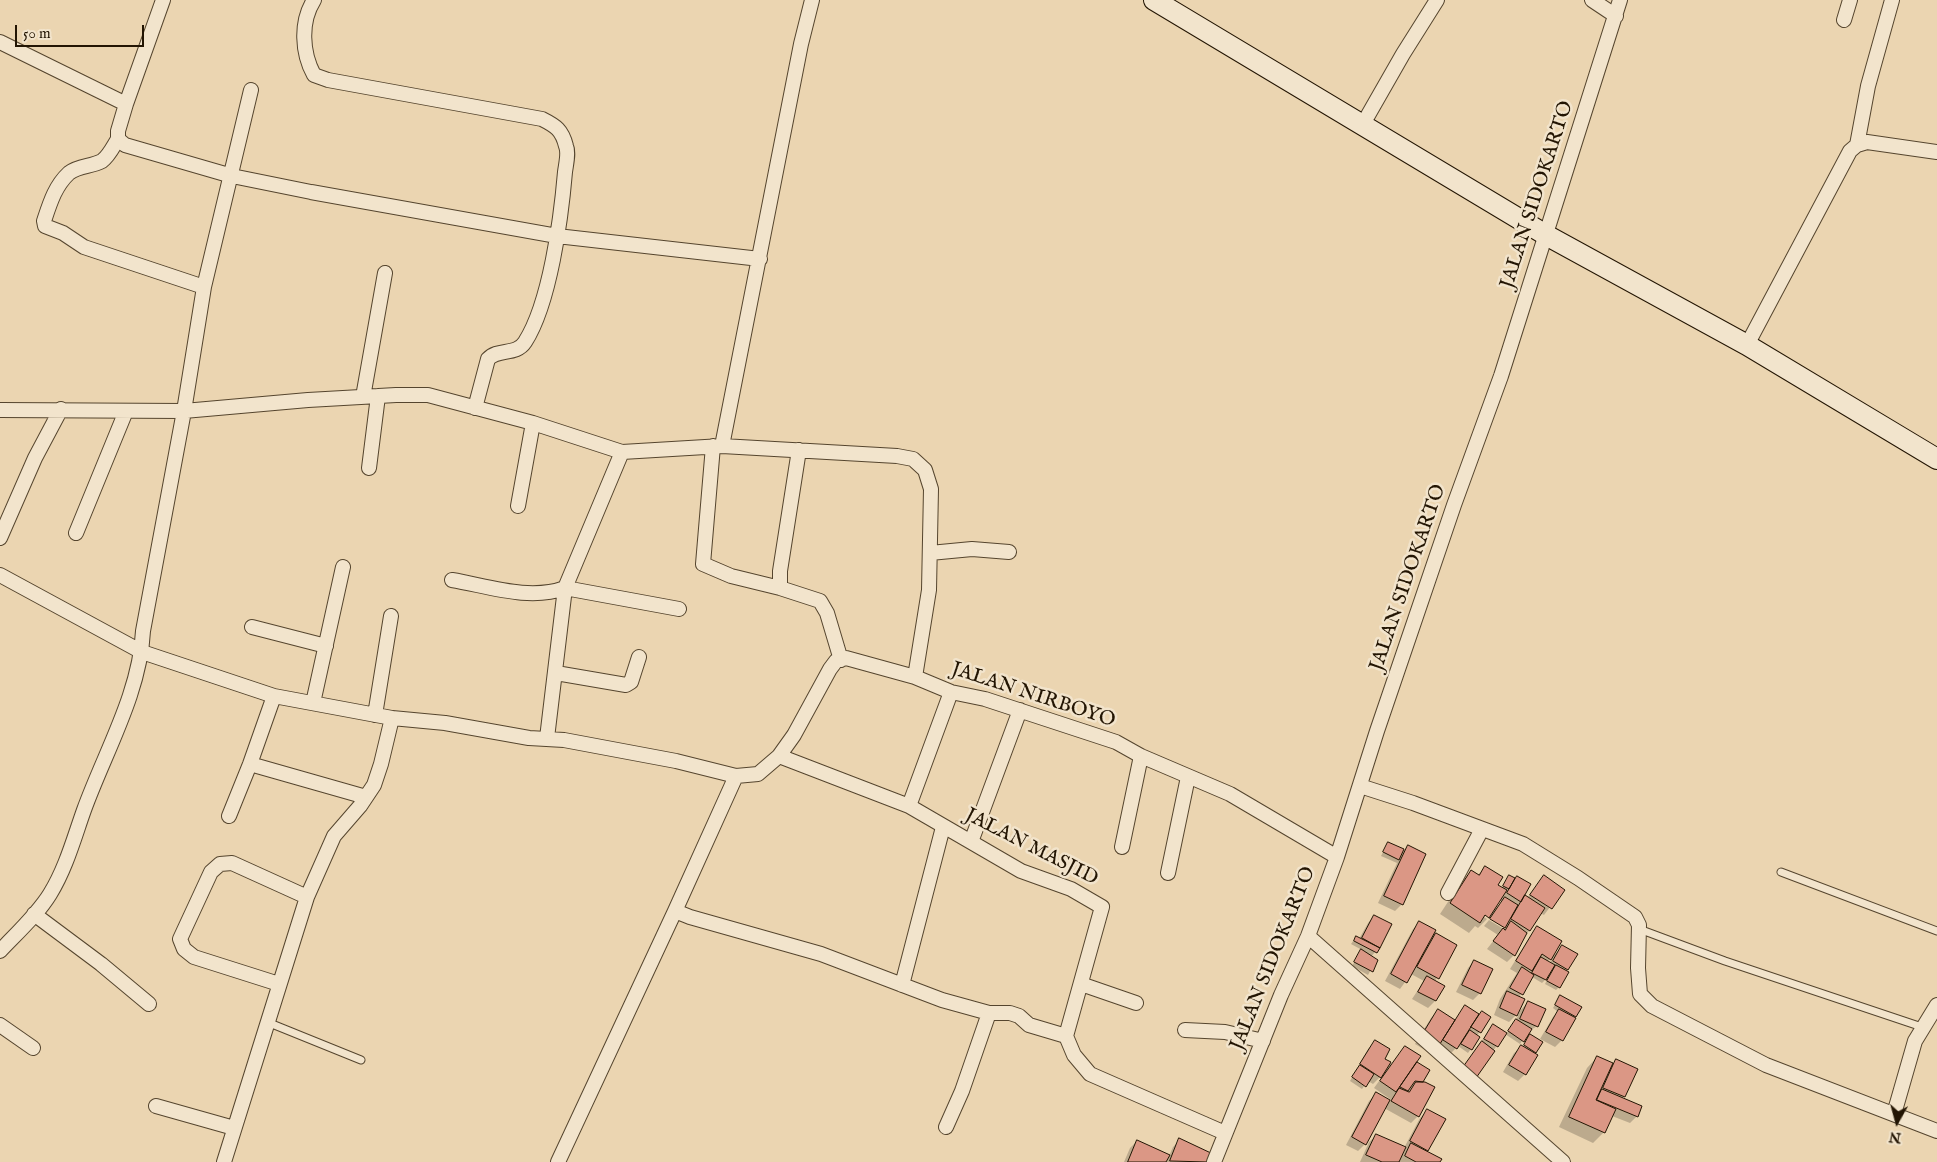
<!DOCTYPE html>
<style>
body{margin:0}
#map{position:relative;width:1937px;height:1162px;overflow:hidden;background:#ebd5b1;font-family:"IM FELL English",serif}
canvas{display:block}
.north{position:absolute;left:1872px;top:1097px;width:50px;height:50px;-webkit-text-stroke:4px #f2e4cc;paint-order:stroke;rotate:187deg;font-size:14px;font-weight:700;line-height:20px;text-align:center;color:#231503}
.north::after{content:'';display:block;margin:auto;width:18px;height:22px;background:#231503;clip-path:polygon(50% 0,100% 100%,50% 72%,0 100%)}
.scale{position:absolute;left:15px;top:25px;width:129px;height:22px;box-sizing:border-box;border:2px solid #231503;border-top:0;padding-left:6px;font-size:15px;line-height:18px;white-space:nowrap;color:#231503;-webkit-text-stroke:4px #f2e4cc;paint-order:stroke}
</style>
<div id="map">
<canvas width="1937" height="1162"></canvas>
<div class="north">N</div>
<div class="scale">50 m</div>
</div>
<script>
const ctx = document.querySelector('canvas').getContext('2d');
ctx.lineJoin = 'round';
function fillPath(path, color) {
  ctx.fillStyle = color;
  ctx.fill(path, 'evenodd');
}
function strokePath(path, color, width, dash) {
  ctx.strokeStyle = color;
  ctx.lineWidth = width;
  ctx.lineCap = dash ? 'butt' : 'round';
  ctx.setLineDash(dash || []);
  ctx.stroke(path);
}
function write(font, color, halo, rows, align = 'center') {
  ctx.font = font + ' "IM FELL English",serif';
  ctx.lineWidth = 5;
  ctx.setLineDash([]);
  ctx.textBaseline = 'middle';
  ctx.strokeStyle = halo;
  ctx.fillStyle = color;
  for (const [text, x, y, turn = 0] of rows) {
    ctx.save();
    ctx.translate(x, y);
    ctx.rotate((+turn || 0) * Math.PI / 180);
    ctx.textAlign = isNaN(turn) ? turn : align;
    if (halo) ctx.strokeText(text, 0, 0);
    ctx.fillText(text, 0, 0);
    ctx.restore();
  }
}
fillPath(new Path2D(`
 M1388 843 1404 850 1408 846 1402 904 1395 911 1378 903 1397 863 1381 856Z
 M1486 867 1496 885 1502 888 1506 880 1511 884 1518 877 1523 896 1527 898 1544 877 1563 890 1544 915 1540 913 1514 955 1507 962 1487 949 1498 935 1484 926 1489 920 1504 929V926L1490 918V916L1486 915 1484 917 1487 919 1478 928 1475 926 1469 933 1440 914 1461 882 1471 872 1477 876ZM1499 900 1502 902 1496 908 1495 907Z
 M1374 916 1379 947 1371 957 1376 960 1368 975 1352 966 1362 950 1351 944 1356 937 1359 939 1368 923Z
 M1420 923 1433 933 1456 945 1435 981 1443 986 1435 1001 1428 1008 1412 999 1424 981 1411 974 1400 989 1385 981 1413 929Z
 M1538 928 1553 956 1563 946 1567 969 1559 987 1556 990 1545 984 1549 976 1542 983 1532 977 1519 997 1518 1013 1528 1002 1537 1026 1528 1032 1520 1044 1505 1034 1493 1051 1457 1076 1490 1029 1506 1034 1516 1020 1520 1011 1509 1022 1494 1015 1500 999 1517 973 1510 969 1531 935ZM1553 956 1550 963 1547 962Z
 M1474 961 1480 993 1473 1000 1456 992 1468 968Z
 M1560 996 1575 1016 1562 1040 1555 1047 1540 1039 1553 1017 1558 1012 1553 1008Z
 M1465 1007 1479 1015 1482 1012 1480 1032 1476 1036 1479 1037 1468 1053 1458 1046 1449 1055 1436 1047 1430 1053 1415 1044 1431 1018 1438 1011 1454 1021ZM1468 1029 1470 1031 1464 1037Z
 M1530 1036 1535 1052 1525 1074 1518 1081 1503 1072 1514 1053 1522 1047Z
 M1375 1042 1383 1059 1392 1064 1405 1047 1415 1063 1428 1071 1421 1082 1433 1088 1418 1116 1411 1123 1384 1108 1365 1144 1358 1151 1346 1145 1369 1101 1376 1094 1390 1101V1099L1374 1088 1382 1077 1381 1076 1373 1084 1368 1081 1362 1089 1350 1081 1368 1049Z
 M1597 1057 1613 1064 1616 1061 1624 1096 1622 1099 1637 1116 1630 1123 1612 1116 1604 1132 1593 1143 1559 1127 1587 1068Z
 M1427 1111 1444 1120 1426 1152 1439 1162H1360L1369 1142 1376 1136 1404 1148 1420 1118Z
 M1180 1140 1211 1155 1206 1162H1124L1130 1148 1137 1141 1169 1156 1173 1147Z`), '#0003');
const building = new Path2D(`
 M1388 842 1404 849 1399 860 1383 852Z
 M1408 845 1426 854 1403 905 1384 896Z
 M1485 866 1503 877 1498 885 1507 890 1489 918 1485 915 1480 923 1450 903 1471 870 1479 875Z
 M1509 875 1515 878 1509 889 1503 886Z
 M1544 875 1565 890 1552 909 1530 895Z
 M1517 876 1531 884 1521 902 1507 893Z
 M1525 895 1545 908 1530 931 1511 919Z
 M1505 897 1518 905 1505 928 1490 919Z
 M1374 915 1392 924 1380 948 1362 938Z
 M1419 921 1436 930 1407 983 1391 974Z
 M1511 921 1527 933 1515 956 1493 941 1503 928 1505 930Z
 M1537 926 1562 941 1551 960 1542 954 1532 971 1516 961Z
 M1436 933 1457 945 1439 979 1417 967Z
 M1356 936 1380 948 1377 953 1354 941Z
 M1562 945 1578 954 1568 970 1553 961Z
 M1361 949 1378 960 1373 972 1354 962Z
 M1541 957 1555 965 1546 980 1532 973Z
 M1474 960 1493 969 1481 994 1462 985Z
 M1556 965 1569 972 1560 988 1547 981Z
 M1522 967 1534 975 1523 995 1510 988Z
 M1427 976 1445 986 1436 1001 1418 992Z
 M1507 991 1525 999 1517 1016 1500 1008Z
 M1560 995 1582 1007 1576 1017 1555 1005Z
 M1528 1001 1546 1009 1538 1027 1520 1019Z
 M1465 1005 1479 1014 1457 1049 1443 1040Z
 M1438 1009 1455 1020 1438 1047 1421 1037Z
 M1559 1009 1576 1018 1563 1041 1546 1032Z
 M1482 1011 1491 1017 1481 1033 1471 1027Z
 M1516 1019 1532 1029 1524 1042 1508 1031Z
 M1493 1024 1507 1033 1498 1047 1484 1039Z
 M1470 1030 1480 1037 1472 1050 1461 1044Z
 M1530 1034 1543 1042 1536 1053 1524 1045Z
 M1375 1040 1390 1049 1385 1059 1391 1062 1381 1078 1360 1064Z
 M1482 1041 1495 1051 1476 1078 1462 1069Z
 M1521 1045 1538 1055 1526 1075 1509 1065Z
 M1405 1046 1421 1056 1396 1092 1380 1081Z
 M1597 1056 1613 1063 1596 1100 1616 1109 1605 1133 1569 1117Z
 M1616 1059 1638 1069 1625 1097 1603 1088Z
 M1417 1062 1430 1070 1423 1082 1415 1081 1408 1091 1400 1087Z
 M1360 1065 1374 1074 1366 1087 1352 1077Z
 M1416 1082H1425L1435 1087 1419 1117 1391 1101 1399 1088 1409 1092Z
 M1602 1089 1642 1106 1638 1117 1597 1100Z
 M1376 1092 1390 1100 1366 1145 1352 1137Z
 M1427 1109 1446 1119 1428 1151 1410 1141Z
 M1376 1134 1406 1147 1399 1162H1382L1366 1155Z
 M1179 1138 1213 1154 1208 1162 1170 1161Z
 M1137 1140 1170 1155 1166 1162H1128Z
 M1411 1143 1442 1159 1440 1162H1416L1405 1156Z`);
fillPath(building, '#db9785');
strokePath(building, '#231503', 1);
const service = new Path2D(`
 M1781 872 1937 931
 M1639 929 1725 961 1922 1027
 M267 1022 361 1060`);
const minor = new Path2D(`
 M163 0 126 104 118 131V139L125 145 232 176 311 192 557 236 760 259
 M314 0C300 22 302 53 314 75L328 80 542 119C556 126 562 130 566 146 569 153 566 164 565 172 561 219 550 303 525 342 516 356 498 348 488 359L475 408
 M1592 0 1616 16
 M1844 20 1850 0
 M0 42 126 104
 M1363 124 1403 54 1437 0
 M118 139C113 147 109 156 102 161 91 167 79 165 69 173 55 186 50 203 44 221L45 226 63 233 84 247 204 287
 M1857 145 1868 86 1892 0
 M1747 345 1850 151 1857 145 1867 142 1937 152
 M363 397 385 273
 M0 410 184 411 308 400 396 395H428L533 423 622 452 722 446 897 456 913 459 925 470 931 489 929 590 915 677
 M713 446 703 564 731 576 780 588 820 601 827 613 841 660
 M722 446 801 44 812 0
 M369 468 378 396
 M518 506 533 423
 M76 533 126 411
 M0 538 35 458 61 409
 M930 553 972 549 1009 552
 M0 575 142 652 274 696 392 718
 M452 580C488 586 529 601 565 588L679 609
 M780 588V571L799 450
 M252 627 326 646
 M556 673 626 685 631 682 639 657
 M313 703 343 567
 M375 715 391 616
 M547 738 565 588 622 452
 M779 756 909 806 1021 871 1071 889 1102 907 1066 1036 1074 1055 1090 1074 1225 1133
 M250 764 366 797
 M1360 786 1413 803 1523 844 1578 878 1635 917 1639 925 1638 968 1640 994 1652 1006 1766 1065 1937 1131
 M909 806 951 692
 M229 816 250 764 274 696
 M971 842 1020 710
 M1122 847 1141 756
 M1168 873 1188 777
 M1448 893 1482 829
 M675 911 690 917 821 954 942 1000 989 1013H1010L1019 1016 1029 1025 1066 1036
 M34 914 101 964 149 1004
 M1308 936 1563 1162
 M0 951C17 933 37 915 50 894 66 868 74 838 84 810 105 752 140 693 143 631L184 411 204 287 251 90
 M279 984 194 957 184 949 180 939 211 872 220 864 232 863 307 897
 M1081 984 1136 1003
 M902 985 943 827
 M0 1025 33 1048
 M1185 1030 1225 1032 1263 1041
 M156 1106 234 1128
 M1894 1114 1915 1041 1937 1005
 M946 1127 962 1091 989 1013
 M224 1162 307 897 334 836 360 806 374 785 381 764 392 718 445 723 529 738 564 740 676 761 736 776 758 774 779 756 794 735 830 669 836 661 846 658 915 677 951 692 985 699 1116 742 1141 756 1230 794 1337 857
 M558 1162 675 911 736 776
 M1214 1162 1281 995 1308 936 1337 857 1377 731 1454 505 1501 376 1620 0`);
const secondary = new Path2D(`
 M1154 0 1546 235 1747 345 1937 459`);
strokePath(service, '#55452e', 9);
strokePath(minor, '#55452e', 16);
strokePath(secondary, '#231503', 22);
strokePath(service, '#f2e4cc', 7);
strokePath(minor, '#f2e4cc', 14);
strokePath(secondary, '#f2e4cc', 20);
write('20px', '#231503', '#f2e4cc', [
 ["JALAN SIDOKARTO",1538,195,-72],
 ["JALAN SIDOKARTO",1409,578,-71],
 ["JALAN NIRBOYO",1033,696,18],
 ["JALAN MASJID",1031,848,27],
 ["JALAN SIDOKARTO",1274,959,-68]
]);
</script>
